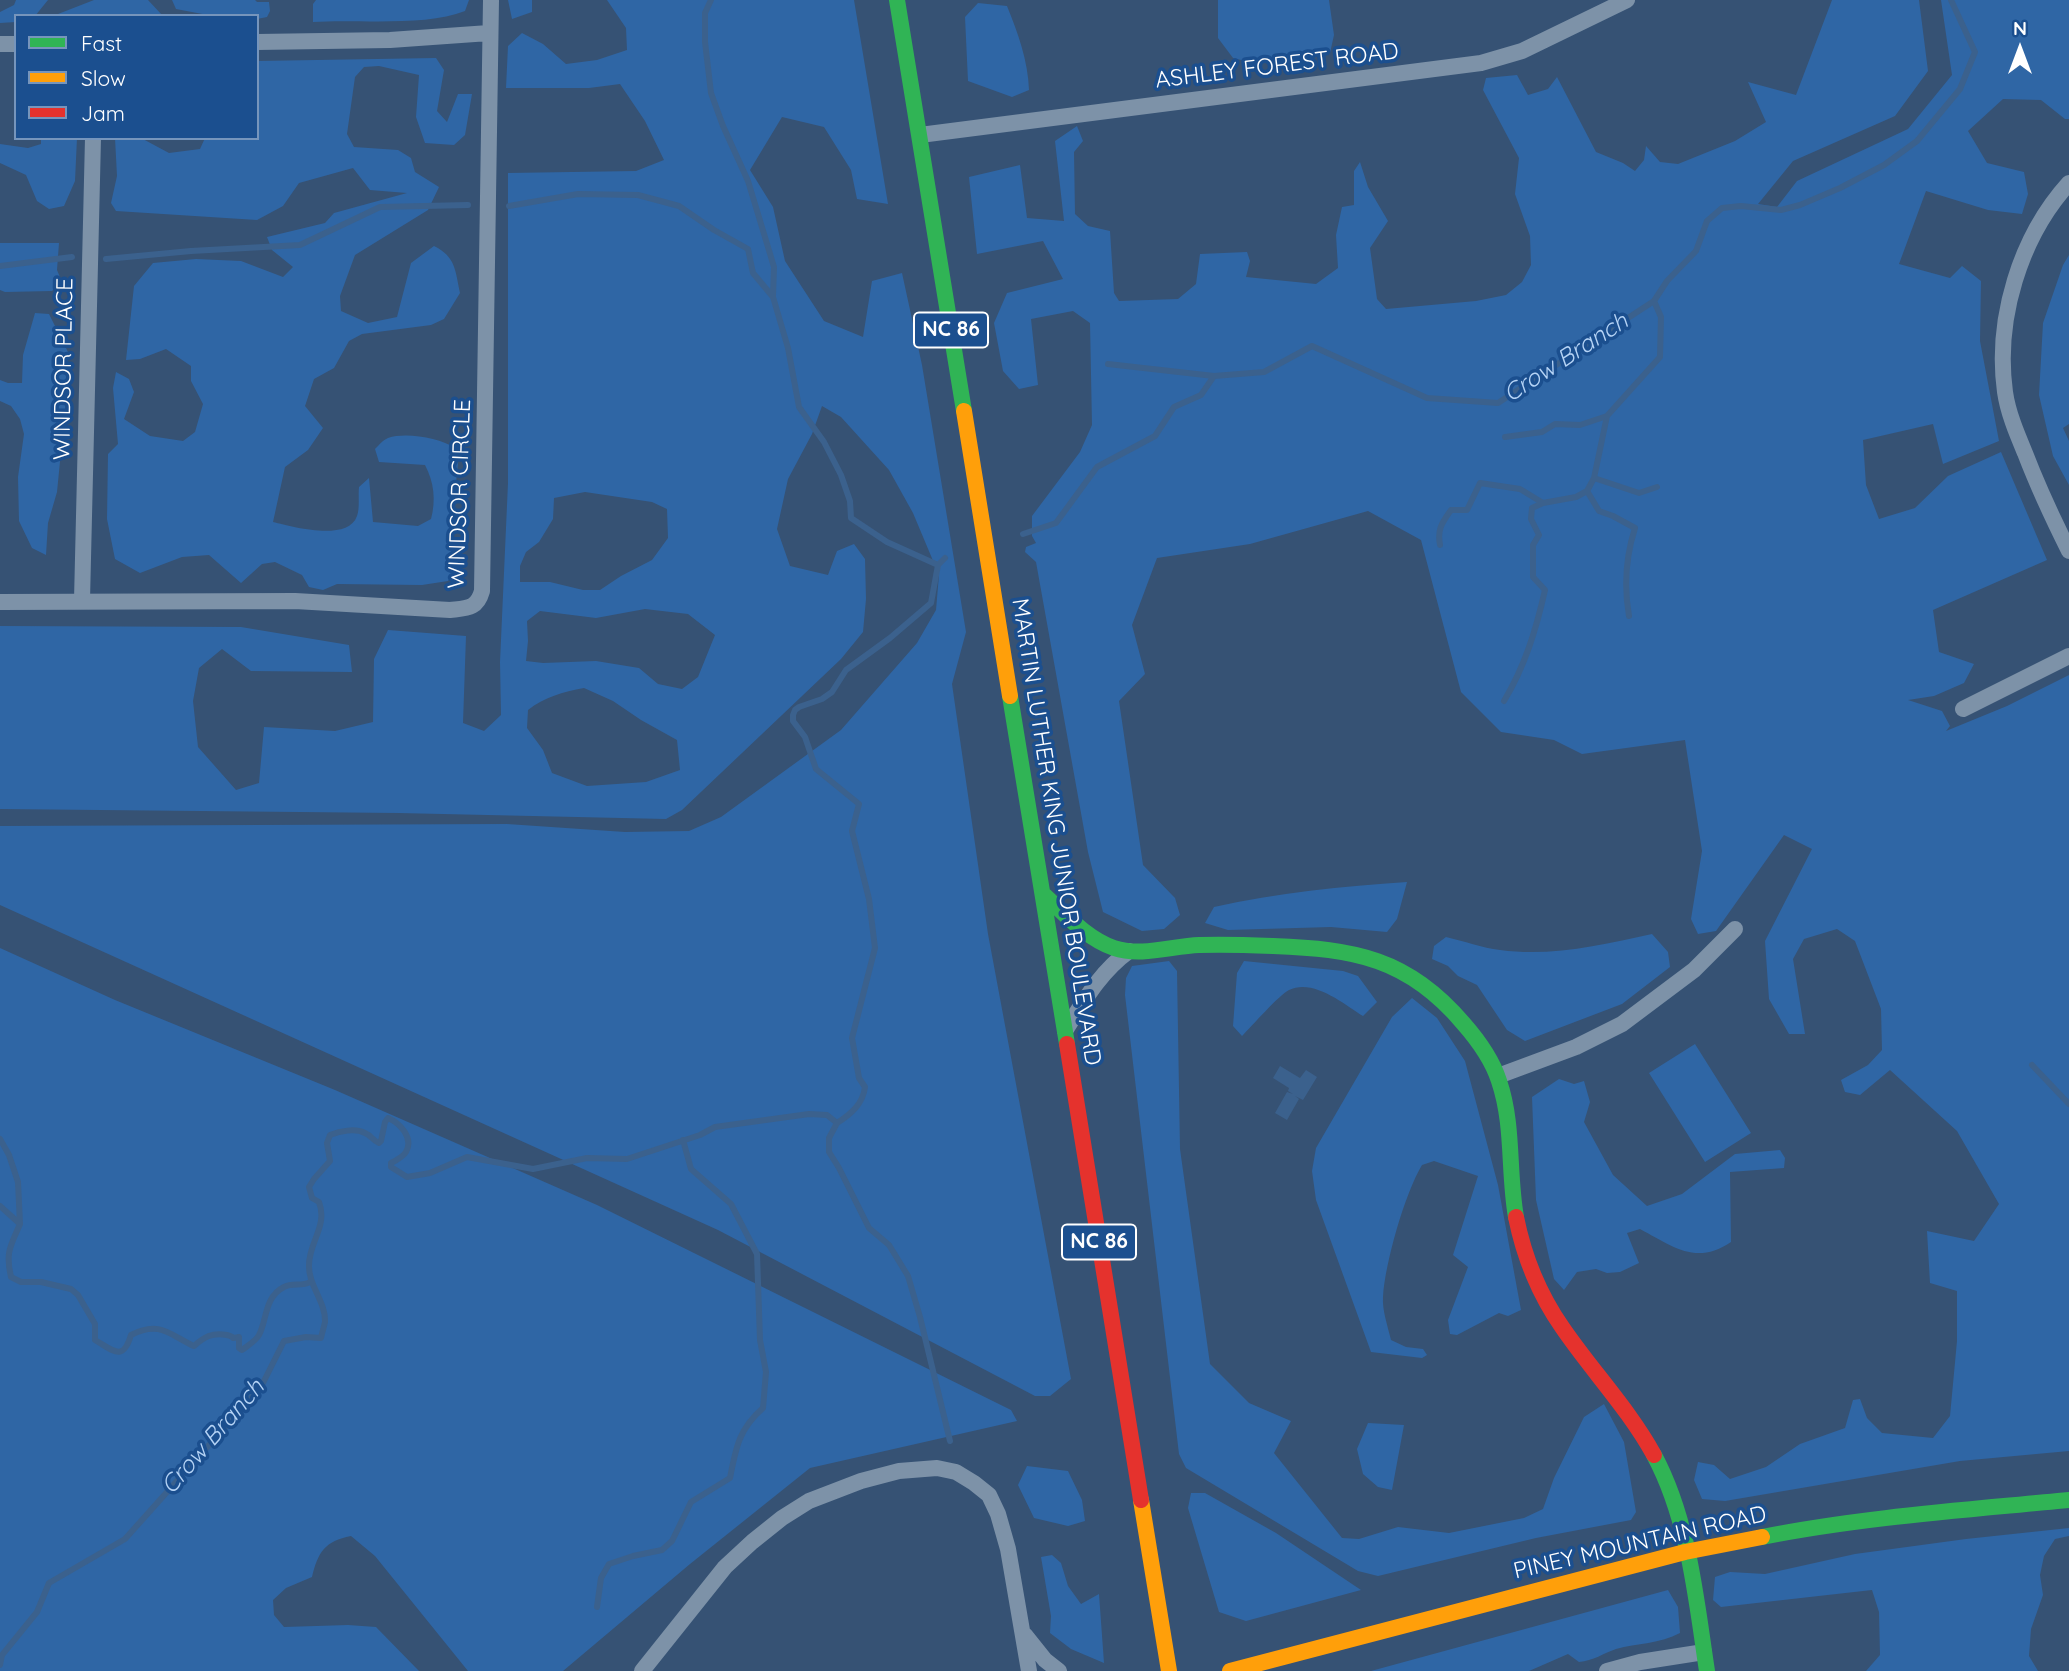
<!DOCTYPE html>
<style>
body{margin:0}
#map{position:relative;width:2069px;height:1671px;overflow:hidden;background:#365274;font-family:Quicksand,sans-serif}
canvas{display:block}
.legend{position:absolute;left:14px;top:14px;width:245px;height:126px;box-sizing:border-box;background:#1b4f8f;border:2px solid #7695bc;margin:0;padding:9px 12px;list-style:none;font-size:21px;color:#fff}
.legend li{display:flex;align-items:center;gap:14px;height:35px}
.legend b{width:35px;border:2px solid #7695bc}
.north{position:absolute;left:1985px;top:14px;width:70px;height:70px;-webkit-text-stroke:5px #1b4f8f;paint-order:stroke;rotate:0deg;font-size:19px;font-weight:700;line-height:28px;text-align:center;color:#fff}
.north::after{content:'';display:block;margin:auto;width:24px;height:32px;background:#fff;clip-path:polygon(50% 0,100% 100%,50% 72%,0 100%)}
</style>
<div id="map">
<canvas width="2069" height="1671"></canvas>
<ul class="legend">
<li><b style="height:9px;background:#30b455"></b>Fast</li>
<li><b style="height:9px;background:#ff9f0a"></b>Slow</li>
<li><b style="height:9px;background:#e5322d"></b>Jam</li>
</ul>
<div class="north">N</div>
</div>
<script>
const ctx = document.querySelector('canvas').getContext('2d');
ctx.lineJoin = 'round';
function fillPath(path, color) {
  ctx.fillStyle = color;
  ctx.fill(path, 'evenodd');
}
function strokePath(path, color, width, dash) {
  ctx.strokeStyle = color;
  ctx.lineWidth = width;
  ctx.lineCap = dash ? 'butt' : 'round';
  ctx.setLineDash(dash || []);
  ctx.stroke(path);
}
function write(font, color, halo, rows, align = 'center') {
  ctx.font = font + ' Quicksand,sans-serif';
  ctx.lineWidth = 7;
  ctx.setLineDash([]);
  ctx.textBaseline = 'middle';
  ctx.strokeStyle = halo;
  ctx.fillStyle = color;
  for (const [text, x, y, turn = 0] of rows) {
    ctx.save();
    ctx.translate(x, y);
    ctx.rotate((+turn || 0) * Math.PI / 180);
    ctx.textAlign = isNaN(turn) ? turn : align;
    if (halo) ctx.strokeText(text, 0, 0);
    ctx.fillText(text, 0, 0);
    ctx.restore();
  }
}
fillPath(new Path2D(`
 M16 0H48L35 16H16V22L0 23V12L14 5Z
 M94 0H148L162 15 59 16 58 14Z
 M172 0H255L257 2H269L270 11 267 17 257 19V16H213L176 9Z
 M316 0H469L465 11C425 27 357 19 313 22V4Z
 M508 0H532V12L512 19Z
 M607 0H854L888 204 857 199 851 170 824 127 782 117 750 170 773 207 785 261 824 321 863 337 872 281 902 273 922 365 966 632 952 684 988 934 1071 1379 1050 1396H1035L718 1230 0 905V826L507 824 625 832 689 831 721 817 841 730 917 643 936 610 939 575 913 513 889 470 841 417 822 406 812 434 788 479 777 529 790 566 828 575 837 551 854 544 865 559 866 599 863 632 841 659 682 810 666 819 398 813 0 809V626L241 627 349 645 352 672 251 671 222 649 199 668 193 701 198 747 236 790 259 783 264 727 335 731 373 722 374 659 388 630 466 636 463 723 484 731 501 715 500 662 508 483V173L636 171 664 160 645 121 620 84 589 88H506L508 46 522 33 543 44 566 64 597 60 627 50 626 28ZM585 492 652 502 667 509 668 538 652 560 621 576 600 590H583L550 582H520V566L526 552 539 542 553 519 554 498ZM645 609 688 614 715 635 698 677 682 689 658 684 639 668 596 661 543 663 526 661 528 641 527 621 540 611 596 618ZM584 688 613 701 641 720 677 740 680 770 646 782 587 786 552 773 543 750 527 728 528 710C544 697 563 692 584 688Z
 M1218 0H1329L1334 35 1330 53 1249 62 1233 58 1218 38Z
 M1832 0H1919L1928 71 1895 116 1793 161 1758 204 1777 207 1797 181 1908 129 1952 75 1941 0H2069V119H2065L2041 100 2003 99 1968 131 1987 163 2024 172 2028 194 2022 214 1988 210 1926 191 1899 264 1950 278 1962 266 1981 281 1980 341 1999 441 1943 464 1933 424 1863 440 1866 485 1879 519 1915 508 1948 476 2001 452 2047 560 1933 610 1939 652 1974 664 1964 683 1934 696 1908 700 1942 711 1950 726 1946 731 2007 706 2069 675V1451L1960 1461 1725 1501 1702 1499 1694 1480 1698 1462 1714 1465 1730 1479 1766 1467 1800 1444 1845 1428 1853 1400 1860 1399 1867 1418 1882 1433 1933 1438 1950 1416 1957 1341V1291L1930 1283 1927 1231 1974 1241 1999 1204 1957 1131 1890 1070 1860 1095 1845 1092 1841 1080 1868 1065 1882 1050 1881 1009 1855 941 1837 929 1804 939 1793 959 1805 1034H1789L1769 999 1765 941 1812 849 1784 835 1716 931 1698 934 1691 919 1702 851 1685 740 1582 754 1554 740 1501 732 1461 692 1421 540 1368 511 1250 544 1157 558 1132 625 1145 674 1119 701 1143 865 1175 898 1180 915 1164 929 1142 931 1103 912 1088 852 1036 562 1025 552 1026 547 1036 543 1032 536V516L1080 452 1092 425 1090 323 1073 311 1031 319 1038 385 1019 389 1003 371 994 323 1007 293 1063 279 1043 241 977 254 969 177 1020 165 1027 218 1064 221 1055 141 1077 126 1083 141 1074 152 1075 214 1088 226 1110 231 1114 293 1119 301 1178 299 1196 284 1200 254 1247 252 1250 261 1246 277 1316 284 1338 268 1336 235 1342 207 1354 205V171L1360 162 1368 187 1388 221 1370 248 1377 299 1386 309 1476 301 1506 295 1522 282 1531 265 1530 236 1515 194 1519 158 1483 90 1486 78 1517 75 1528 95 1548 89 1557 77 1596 152 1623 163 1635 171 1644 160 1646 146 1660 162 1678 164 1735 141 1766 122 1748 82 1796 95Z
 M978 3 1007 6C1018 33 1028 61 1029 90L1012 97 968 81 965 17Z
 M436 58 444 70 437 111 447 122 458 94H472L465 135 454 145 425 143 416 117 419 75 379 66 364 67 355 77 347 134 354 147 398 150 411 158 415 172 439 187 428 210 355 255 340 296 341 311 368 323 397 317 411 263 434 246C456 257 455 270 460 293L444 319 431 325 362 334 349 341 334 368 314 379 305 406 323 428 308 450 285 467 273 522C293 527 348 542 357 516 360 508 358 495 359 487L369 478 373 522 418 526 431 519C436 500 434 482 425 465L379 462 375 449C379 445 383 440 388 438 406 432 440 438 455 448L458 463 452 523 456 569 448 581 422 585 337 584 323 590 309 587 302 575 275 562 262 564 241 583 209 555 182 557 140 573 115 559 107 519 108 454 118 444 113 388 116 372 129 379 134 392 124 419 150 436 183 441 195 432 203 404 191 381V366L166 349 140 359 126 360 134 286 153 263 196 259 241 261 283 277 293 267 272 250 267 237 325 223 334 213 407 193 370 190 353 168 299 183 283 206 257 220 116 211 111 203 117 176 115 138H141L169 153 200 149 205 138H257V61Z
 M41 138H77L75 181 64 206 49 209 37 201 26 175 0 163V144L28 148 41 144Z
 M0 243H59L57 270 62 282 52 291 5 292 0 290Z
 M2069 255V424L2063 428 2069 441V485L2053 456 2039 395 2043 323 2063 265Z
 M35 313 49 314 68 352V381L57 492 48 523 46 555 32 548 19 521 18 477 24 434 20 419 11 406 0 401V380L8 383H22L23 355Z
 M1407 882 1397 919 1387 932 1331 927 1228 930 1205 923 1214 907C1277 893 1343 886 1407 882Z
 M1652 934 1668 952 1670 967 1622 1004 1525 1041 1507 1030 1477 985 1458 976 1448 966 1432 959 1434 946 1446 937C1464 941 1482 948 1500 950 1551 957 1602 945 1652 934Z
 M0 948 115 1000 335 1090 597 1205 1011 1410 1017 1421 810 1468 690 1564 563 1671H468L375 1556 351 1536C325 1541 318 1552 312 1577L286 1588 273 1600 274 1615 284 1627 348 1625 376 1627 419 1671H0Z
 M1169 961 1177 971 1180 1149 1210 1364 1249 1403 1291 1421 1274 1453 1342 1538 1359 1539 1398 1527 1449 1533 1524 1518 1543 1509 1554 1478 1584 1417 1604 1404 1624 1442 1636 1512 1631 1520 1536 1538 1378 1576 1358 1571 1186 1468 1179 1454 1125 995 1126 978 1132 966Z
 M1244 961 1343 971 1358 976 1377 1002 1363 1016C1344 1004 1313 978 1289 990 1279 995 1252 1026 1242 1036L1233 1026 1237 973Z
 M1412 998 1437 1018 1465 1061 1498 1185 1521 1310 1508 1316 1499 1313 1457 1335 1450 1334 1448 1320 1468 1267 1453 1255 1478 1176 1434 1161 1422 1165C1405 1193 1385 1263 1383 1297 1382 1310 1388 1327 1391 1340L1406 1347 1423 1349 1427 1355 1422 1358 1371 1352 1316 1200 1312 1171 1316 1148 1392 1017Z
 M1695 1044 1751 1133 1705 1162 1649 1073Z
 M1559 1079 1574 1084 1584 1081 1590 1102 1584 1122 1613 1175 1647 1206 1682 1194 1735 1154 1780 1150 1785 1158 1784 1168 1730 1172 1731 1242C1696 1266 1672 1246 1640 1229L1627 1233 1639 1263 1620 1272 1607 1273 1596 1269 1577 1272 1564 1290 1554 1279 1536 1200 1532 1097Z
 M1368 1423 1404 1425 1392 1490 1378 1487 1363 1474 1357 1449Z
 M1027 1466 1068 1471 1082 1500 1085 1521 1068 1526 1034 1518 1018 1485Z
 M1191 1493H1205L1276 1533 1361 1590 1246 1621 1219 1612 1188 1508Z
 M2069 1528V1536L2055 1539 2044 1556 2040 1575 2043 1595 2031 1629 2029 1656 2038 1671H1866L1880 1655 1879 1612 1872 1590 1721 1607 1713 1600 1715 1577 1730 1572 1765 1574 1855 1554 1966 1539Z
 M1052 1555 1061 1563 1068 1586 1081 1604 1099 1594 1104 1663 1071 1649 1050 1633 1051 1616 1041 1557Z
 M1668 1590 1678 1607 1680 1633C1660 1644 1637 1643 1616 1649 1604 1653 1593 1661 1579 1662L1568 1654 1529 1671H1371Z`), '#2f66a5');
fillPath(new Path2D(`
 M1280 1066 1300 1078 1306 1070 1317 1077 1303 1100 1295 1096 1299 1099 1287 1120 1275 1113 1287 1092 1293 1094 1288 1091 1289 1088 1273 1078Z`), '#3b618d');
strokePath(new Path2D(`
 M711 0 705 13V42L711 93 723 126 748 181 758 214 774 267 773 296
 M509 206 578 194 638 195 679 206 714 230 748 249 753 273 773 297 788 348 799 407 824 442 841 475 850 501 851 518 887 542 938 565
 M106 259 191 251 300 245 380 207 468 205
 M0 266 72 257
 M1108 364 1214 376
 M1607 416 1594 478 1587 491 1599 511 1613 516 1635 528C1626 556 1624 587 1629 616
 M1505 437 1542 432 1555 424 1580 425 1607 416 1660 357 1661 317 1654 301
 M1594 478 1639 493 1657 487
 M1023 534 1056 523 1097 467 1155 436 1174 407 1201 395 1214 376 1264 372 1312 346 1427 398 1498 403 1654 301 1667 281 1696 251 1707 221 1722 208 1741 206 1781 210 1800 205 1840 188 1884 165 1917 141 1960 89 1975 52 1951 0
 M1440 545C1437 529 1442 523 1451 510H1467L1480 483 1520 489 1543 503 1576 497 1587 491
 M1504 701C1525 666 1536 630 1545 590L1533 577V545L1539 535 1531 519 1532 508 1543 503
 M2032 1065 2069 1104
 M837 1123 829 1138V1152L839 1168 869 1228 889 1245 908 1276 920 1317 950 1441
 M0 1139 9 1155 18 1182 20 1224
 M0 1206 20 1224C11 1245 5 1252 11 1277L21 1282H41L71 1289 78 1295 95 1324V1340C114 1351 123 1362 131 1335 160 1320 170 1335 194 1346 204 1337 212 1332 227 1335 239 1338 227 1339 239 1337V1348L242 1350C247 1346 256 1341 259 1335 267 1321 264 1297 284 1287 292 1282 302 1287 310 1282
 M597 1607 601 1578 609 1564 633 1556 662 1550 672 1541 691 1502 730 1478C736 1447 739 1429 763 1408L766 1372 760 1340 757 1254 731 1204 691 1169 683 1140
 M0 1665 2 1655 37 1612 49 1583 125 1539 261 1387 284 1341 306 1337 321 1338C322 1333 324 1327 325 1322 326 1302 308 1285 309 1265 309 1242 328 1226 319 1202L312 1198 309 1187 314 1179 330 1161 327 1143 330 1135C340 1131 355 1128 365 1133 372 1136 372 1140 379 1143L381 1141 385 1122 388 1118C400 1123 414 1138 406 1152 403 1157 395 1161 391 1163V1167L407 1177 430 1173 467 1157 533 1169 587 1158 627 1159 700 1135 715 1127 809 1114 827 1115 837 1123C851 1114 863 1104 865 1087L859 1078 852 1038 875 948 869 899 852 831 859 804 816 769 805 737 793 721V715L795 710 799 707 822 699 832 692 846 670 890 638 931 603 938 565 945 558`), '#3b618d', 6);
strokePath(new Path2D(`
 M257 42 390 40 489 33
 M0 44H16
 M920 135 1481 63 1522 51 1627 0
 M2069 183C2020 237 1995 319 2005 392 2008 413 2017 434 2025 453 2038 487 2053 519 2069 551
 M82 600 93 138
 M0 602 295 601 450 610C467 608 477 609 482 591L491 0
 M1963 709 2069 656
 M1065 1031C1084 1001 1100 972 1129 951
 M1498 1076 1576 1047 1622 1024 1694 970 1735 929
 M1025 1635 1045 1660 1059 1671
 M642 1671 725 1567 752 1542 782 1518 809 1501 861 1481 899 1471 937 1468 956 1472 974 1483 989 1495 998 1514 1008 1549 1029 1671
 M1607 1671 1640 1662 1704 1652`), '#7d92a8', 16);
strokePath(new Path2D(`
 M897 0 964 411
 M1010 696 1067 1044
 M1043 894C1064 913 1087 939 1114 948 1141 957 1172 946 1199 945 1224 944 1249 945 1273 946 1354 949 1408 958 1463 1023 1478 1040 1492 1059 1499 1081 1514 1125 1508 1172 1516 1217
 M1654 1455C1689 1520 1696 1599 1707 1671
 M1762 1537C1863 1517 1967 1510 2069 1500`), '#30b455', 16);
strokePath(new Path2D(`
 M964 411 1010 696
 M1141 1500 1169 1671
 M1230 1671 1685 1552 1762 1537`), '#ff9f0a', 16);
strokePath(new Path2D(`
 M1067 1044 1141 1500
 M1516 1217C1524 1257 1539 1294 1562 1327 1592 1371 1628 1408 1654 1455`), '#e5322d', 16);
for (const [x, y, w] of [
 [951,330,74],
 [1099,1242,74]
]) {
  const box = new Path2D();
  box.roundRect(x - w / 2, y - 17.5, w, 35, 5);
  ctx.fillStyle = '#1b4f8f';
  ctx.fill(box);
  strokePath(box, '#fff', 2);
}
write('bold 21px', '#fff', null, [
 ["NC 86",951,330],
 ["NC 86",1099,1242]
]);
write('23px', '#fff', '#1b4f8f', [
 ["ASHLEY FOREST ROAD",1277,66,-7],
 ["WINDSOR PLACE",64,369,-89],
 ["WINDSOR CIRCLE",460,494,-88],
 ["MARTIN LUTHER KING JUNIOR BOULEVARD",1056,832,81],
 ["PINEY MOUNTAIN ROAD",1640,1543,-13]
]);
write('italic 24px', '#b5d3f5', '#1b4f8f', [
 ["Crow Branch",1566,358,-33],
 ["Crow Branch",213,1437,-49]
]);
</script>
